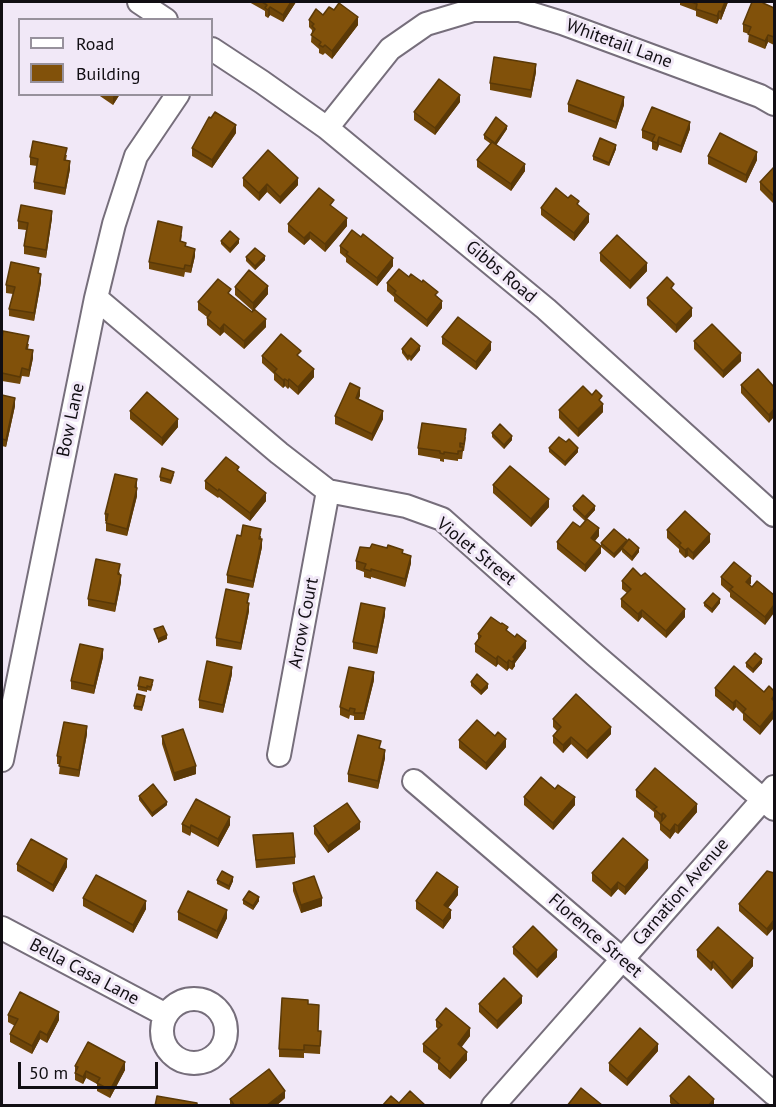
<!DOCTYPE html>
<style>
body{margin:0}
#map{position:relative;width:776px;height:1107px;overflow:hidden;background:#f1e8f7;font-family:"PT Sans",sans-serif}
canvas{display:block}
.frame{position:absolute;inset:0;border:3px solid #110e13;pointer-events:none}
.legend{position:absolute;left:18px;top:18px;width:195px;height:78px;box-sizing:border-box;background:#f1e8f7;border:2px solid #97919c;margin:0;padding:8px 10px;list-style:none;font-size:18px;color:#110e13}
.legend li{display:flex;align-items:center;gap:12px;height:30px}
.legend b{width:30px;border:2px solid #97919c}
.scale{position:absolute;left:18px;top:1062px;width:140px;height:27px;box-sizing:border-box;border:3px solid #110e13;border-top:0;padding-left:8px;font-size:18px;line-height:21px;white-space:nowrap;color:#110e13;-webkit-text-stroke:4px #f1e8f7;paint-order:stroke}
</style>
<div id="map">
<canvas width="776" height="1107"></canvas>
<div class="frame"></div>
<ul class="legend">
<li><b style="height:8px;background:#fff"></b>Road</li>
<li><b style="height:16px;background:#81510a"></b>Building</li>
</ul>
<div class="scale">50 m</div>
</div>
<script>
const ctx = document.querySelector('canvas').getContext('2d');
ctx.lineJoin = 'round';
function strokePath(path, color, width, dash) {
  ctx.strokeStyle = color;
  ctx.lineWidth = width;
  ctx.lineCap = dash ? 'butt' : 'round';
  ctx.setLineDash(dash || []);
  ctx.stroke(path);
}
function fillPath(path, color) {
  ctx.fillStyle = color;
  ctx.fill(path, 'evenodd');
}
function write(font, color, halo, rows, align = 'center') {
  ctx.font = font + ' "PT Sans",sans-serif';
  ctx.lineWidth = 6;
  ctx.setLineDash([]);
  ctx.textBaseline = 'middle';
  ctx.strokeStyle = halo;
  ctx.fillStyle = color;
  for (const [text, x, y, turn = 0] of rows) {
    ctx.save();
    ctx.translate(x, y);
    ctx.rotate((+turn || 0) * Math.PI / 180);
    ctx.textAlign = isNaN(turn) ? turn : align;
    if (halo) ctx.strokeText(text, 0, 0);
    ctx.fillText(text, 0, 0);
    ctx.restore();
  }
}
const street = new Path2D(`
 M139 2 166 20
 M212 49 262 82 327 128 546 309 774 515
 M327 128 390 49 426 24 473 10H520L562 23 760 96 774 104
 M96 298 279 453 328 491 406 506 442 519 595 655 774 809
 M279 755 328 491
 M2 760 96 298 114 224 136 156 178 94
 M414 781 622 959 774 1094
 M2 928 166 1015
 M162 1031a32 32 0 1 1 64 0a32 32 0 1 1-64 0Z
 M493 1106 774 787`);
strokePath(street, '#766e7b', 26);
strokePath(street, '#fff', 22);
fillPath(new Path2D(`
 M249 2H296L283 22 270 15 268 18 265 16V11Z
 M680 2H728L721 20 719 19 717 24 696 16V11L680 5Z
 M764 2V4L774 8V45L768 42 765 49 748 42 749 34 743 32V24Z
 M323 15 358 25 332 59 325 53 323 55 319 53V49L311 42 312 30 309 27V20Z
 M536 72 531 98 490 90V83Z
 M97 94H120L113 105Z
 M460 102 435 135 414 120V112Z
 M568 104 624 105 616 129 568 112Z
 M507 129 496 145 525 171 511 191 477 167V160L491 144 484 139V135Z
 M690 129 681 153 659 145 657 151 652 149V142L642 138V130Z
 M236 133 212 168 192 156V148Z
 M616 149 609 166 593 160V156Z
 M67 155 66 160 70 169 65 195 34 189V182L37 166 30 165V157Z
 M708 156 757 160 746 183 708 164Z
 M774 167V204L760 190V182Z
 M243 178 298 185 280 204 267 192 259 201 243 186Z
 M568 198 579 206 589 222 574 241 541 215V208Z
 M334 208 347 226 325 252 310 239 304 245 288 232V224Z
 M52 218 46 258 24 254V246L26 230 18 229V221Z
 M182 234 181 241 195 256 191 273 185 272 184 277 149 269V262Z
 M221 241 239 243 230 253 221 244Z
 M340 246 393 266 377 286 346 262V258L340 253Z
 M600 253 647 271 630 289 600 261Z
 M246 257 265 260 255 270 246 261Z
 M39 273 41 282 34 321 9 316V309L13 294 6 293V285Z
 M409 277 438 297 442 308 427 327 394 301V297L387 291V283Z
 M235 287 268 294 253 311 235 295Z
 M674 291 692 316 676 333 647 305V298Z
 M231 295 266 327 244 349 224 332 220 336 207 325V317L198 310V302Z
 M442 337 491 350 476 370 442 344Z
 M2 339 29 344 28 349 33 358 29 377 22 376 20 384 2 381Z
 M694 341 741 361 723 378 694 349Z
 M402 349 420 350 411 361 409 359 408 361 402 353Z
 M262 356 301 358 314 377 298 395 289 387 288 389 285 386 283 388 274 380V374L262 363Z
 M741 385 774 387 769 423 741 393Z
 M2 395 15 406 6 447 2 446Z
 M592 395 602 403 603 412 578 437 559 418V410Z
 M360 396 358 399 383 419 372 441 335 424V416Z
 M130 411 178 427 162 446 130 419Z
 M492 433 512 440 504 449 492 437Z
 M466 437 464 451H463L462 459H458V461L444 459V462L440 461V459L418 455V448Z
 M566 442 578 452 565 466 549 452V448Z
 M239 471 266 501 250 521 219 497 218 498 205 489V481Z
 M174 475 171 484 160 481V477Z
 M137 479V496L127 536 106 531V521H105V514Z
 M493 485 549 507 531 527 493 493Z
 M573 506 595 510 585 521 573 510Z
 M580 527 599 536 595 541 601 553 585 572 557 549V542Z
 M667 530 710 542 693 560 688 556 685 558 679 552V549L667 538Z
 M241 536H261L262 547 253 588 227 583V575Z
 M627 542 639 552 632 561 622 552V550L614 558 601 547V543Z
 M403 553 411 563 405 587 371 577V579L364 577V572L356 569V561Z
 M120 572V574L121 582 115 612 88 606V599Z
 M641 576 685 617 666 638 642 617 638 622 621 607V599L627 593 622 589V581Z
 M721 577 751 583 750 585 752 587 774 595 765 625 730 597V593L721 585Z
 M248 603 249 611 241 650 216 646V638Z
 M704 603H720L712 613 704 606Z
 M385 615 377 654 353 649V642Z
 M508 632 526 648 515 663V666L512 670 509 668 507 671 498 664 496 667 475 652V644L478 639V634Z
 M103 657 94 694 71 689V681Z
 M746 663H762L753 673 746 667Z
 M232 674 223 713 199 708V700Z
 M374 680 364 720H354V716L350 715 349 719 340 715V707Z
 M471 682 488 688 481 695 471 686Z
 M153 684 151 691 147 690V692L138 690V686Z
 M715 688 764 692 760 735 743 720V714L736 707 733 711 715 696Z
 M145 700 142 711 134 709V706Z
 M553 719 611 734 587 759 571 744 563 753 553 743V736L557 731 553 727Z
 M87 734 79 777 59 774 60 764H57V756Z
 M162 736 196 774 174 781 162 744Z
 M459 740 506 747 486 770 459 748Z
 M380 749 385 758 378 789 348 782V774Z
 M555 789 575 805 553 830 524 805V797Z
 M636 790 697 812 678 834 675 832 670 839 660 830V823L654 817V812L636 797Z
 M139 796 167 805 152 817 139 800Z
 M182 824 230 825 218 847 191 832 190 836 182 832Z
 M314 826 360 829 328 853 314 834Z
 M253 835 295 857V864L256 868Z
 M17 864 67 867 53 892 17 871Z
 M648 868 625 895 618 889 611 897 592 881V873Z
 M774 873 767 936 739 911V904Z
 M217 880 233 881 229 890 217 884Z
 M293 883 322 906 301 913 293 891Z
 M458 895 448 908 451 918 443 929 416 909V901Z
 M83 898 146 909 133 933 83 906Z
 M243 900 259 901 253 910 243 904Z
 M178 912 227 918 217 939 178 920Z
 M513 947 557 957 537 978 513 954Z
 M697 950 753 966 732 989 713 968 711 971 697 957Z
 M522 1003 497 1029 479 1012V1004Z
 M308 1004 318 1031H321L320 1054 304 1053V1058L279 1057V1049Z
 M8 1015 59 1020 47 1043 40 1039 32 1054 10 1042V1034L15 1026 8 1022Z
 M436 1020 470 1036 461 1047 467 1060 450 1079 438 1069V1064L423 1052V1044L438 1029 436 1027Z
 M658 1051 627 1086 609 1071V1063Z
 M75 1066 125 1070 110 1098 97 1091V1084L86 1078 83 1084 75 1080Z
 M670 1096 714 1106H673L670 1103Z
 M285 1098 276 1106H230V1099Z`), '#6f4609');
fillPath(new Path2D(`
 M291 2H296L283 22V15Z
 M725 2H728L721 20V12Z
 M270 7V15L268 18V10Z
 M719 11V19L717 24V16Z
 M358 17V25L332 59V51Z
 M768 35V42L765 49V41Z
 M536 64V72L531 98V90Z
 M115 94H120L113 105V97Z
 M460 95V102L435 135V128Z
 M624 97V105L616 129V122Z
 M690 122V129L681 153V146Z
 M236 125V133L212 168V160Z
 M507 126V129L495 147V143Z
 M659 137V145L657 151V143Z
 M616 145V149L609 166V163Z
 M757 152V160L746 183V175Z
 M70 161V169L65 195V188Z
 M525 164V171L511 191V184Z
 M298 178V185L280 204V197Z
 M267 184V192L259 201V193Z
 M52 211V218L46 258V250Z
 M589 214V222L574 241V233Z
 M347 218V226L325 252V244Z
 M310 232V239L304 245V238Z
 M239 239V243L230 253V249Z
 M195 249V256L191 273V266Z
 M265 256V260L255 270V266Z
 M393 258V266L377 286V278Z
 M647 263V271L630 289V281Z
 M41 274V282L34 321V313Z
 M268 286V294L253 311V303Z
 M442 301V308L427 327V320Z
 M692 308V316L676 333V325Z
 M266 319V327L244 349V341Z
 M224 324V332L220 336V329Z
 M491 342V350L476 370V362Z
 M420 346V350L411 361V357Z
 M33 350V358L29 377V370Z
 M741 353V361L723 378V371Z
 M314 369V377L298 395V387Z
 M285 379V386L283 388V380Z
 M289 379V387L288 389V381Z
 M360 388V396L356 405V398Z
 M15 398V406L6 447V440Z
 M603 404V412L578 437V429Z
 M774 409V417L769 423V415Z
 M383 411V419L372 441V434Z
 M178 419V427L162 446V438Z
 M512 436V440L504 449V445Z
 M578 448V452L565 466V462Z
 M137 488V496L127 536V529Z
 M266 493V501L250 521V513Z
 M549 499V507L531 527V519Z
 M595 506V510L585 521V517Z
 M599 528V536L591 545V538Z
 M710 534V542L693 560V553Z
 M262 539V547L253 588V581Z
 M627 540V544L614 558V554Z
 M601 546V553L585 572V565Z
 M639 548V552L632 561V557Z
 M688 548V556L685 558V550Z
 M411 556V563L405 587V579Z
 M121 575V582L115 612V604Z
 M751 576V583L746 590V582Z
 M720 599V603L712 613V609Z
 M249 603V611L241 650V643Z
 M774 605V613L765 625V617Z
 M385 608V615L377 654V647Z
 M685 609V617L666 638V631Z
 M642 610V617L638 622V614Z
 M167 635V639L158 643V639Z
 M526 641V648L515 663V666L512 670 513 657Z
 M103 649V657L94 694V686Z
 M498 656V664L496 667V659Z
 M762 659V663L753 673V669Z
 M509 660V668L507 671V663Z
 M232 667V674L223 713V705Z
 M374 672V680L364 720V713Z
 M488 684V688L481 695V691Z
 M736 700V707L733 711V703Z
 M774 710V718L760 735V727Z
 M87 726V734L79 777V770Z
 M611 727V734L587 759V751Z
 M571 737V744L563 753V745Z
 M506 739V747L486 770V763Z
 M385 750V758L378 789V781Z
 M196 766V774L174 781V773Z
 M575 797V805L553 830V823Z
 M167 802V805L152 817V813Z
 M697 804V812L678 834V826Z
 M663 813V820L661 823V815Z
 M230 817V825L218 847V839Z
 M360 822V829L328 853V846Z
 M675 824V832L670 839V831Z
 M191 825V832L190 836V828Z
 M67 859V867L53 892V885Z
 M648 860V868L625 895V887Z
 M233 877V881L229 890V886Z
 M618 882V889L611 897V890Z
 M458 887V895L444 913V905Z
 M259 897V901L253 910V906Z
 M322 898V906L301 913V905Z
 M146 901V909L133 933V925Z
 M227 910V918L217 939V931Z
 M451 910V918L443 929V921Z
 M774 920V928L767 936V929Z
 M557 950V957L537 978V970Z
 M753 958V966L732 989V982Z
 M713 961V968L711 971V963Z
 M522 996V1003L497 1029V1021Z
 M59 1012V1020L47 1043V1035Z
 M470 1028V1036L458 1052V1044Z
 M40 1031V1039L32 1054V1046Z
 M658 1044V1051L627 1086V1079Z
 M467 1052V1060L450 1079V1072Z
 M125 1062V1070L110 1098V1090Z
 M86 1071V1078L83 1084V1077Z
 M285 1091V1098L276 1106H266Z
 M714 1099V1106H708Z`), '#5a3907');
const building = new Path2D(`
 M262 2H291L283 15 270 7 268 10 265 8 267 5Z
 M691 2H725L721 12 719 11 717 16 696 9 697 4Z
 M752 2H764L763 3 774 8V37L768 35 765 41 748 34 751 27 743 24Z
 M339 3 358 17 332 51 325 45 323 47 319 45 321 42 311 35 315 29 312 26 314 24 309 20 316 9 323 15 329 7 334 10Z
 M494 57 536 64 531 90 490 83Z
 M439 79 460 95 435 128 414 112Z
 M577 80 624 97 616 122 568 104Z
 M652 107 690 122 681 146 659 137 657 143 652 141 655 135 642 130Z
 M215 112 236 125 212 160 192 148 209 117 211 118Z
 M496 117 507 126 495 143 484 135Z
 M720 133 757 152 746 175 708 156Z
 M600 138 616 145 609 163 593 156Z
 M33 141 67 148 64 160 70 161 65 188 34 182 38 159 30 157Z
 M492 142 525 164 511 184 477 160Z
 M268 150 298 178 280 197 267 184 259 193 243 178Z
 M774 167V196L760 182Z
 M319 188 334 200 330 205 347 218 325 244 310 232 304 238 288 224Z
 M556 188 568 198 571 195 579 201 577 204 589 214 574 233 541 208Z
 M21 205 52 211 46 250 24 246 28 223 18 221Z
 M158 221 182 227 180 241 186 243 185 246 195 249 191 266 185 265 184 269 149 262Z
 M352 230 361 237 363 234 393 258 377 278 346 254 348 252 340 246Z
 M230 231 239 239 230 249 221 241Z
 M617 235 647 263 630 281 600 253Z
 M255 248 265 256 255 266 246 257Z
 M11 262 39 268 38 273 41 274 34 313 9 309 15 287 6 285Z
 M399 269 409 277 411 274 422 282 423 280 438 292 435 295 442 301 427 320 394 293 396 291 387 283Z
 M249 270 268 286 253 303 235 287Z
 M667 277 674 284 671 288 692 308 676 325 647 298Z
 M218 279 231 289 228 293 252 312 254 309 266 319 244 341 224 324 220 329 207 318 211 312 198 302Z
 M458 317 491 342 476 362 442 337Z
 M712 324 741 353 723 371 694 341Z
 M3 331 29 336 26 349 33 350 29 370 22 368 20 377 2 373V339Z
 M281 334 301 351 297 355 314 369 298 387 289 379 288 381 285 379 283 380 274 372 277 369 262 356Z
 M411 338 420 346 411 357 409 355 408 357 402 349Z
 M758 369 774 387V409L769 415 741 385Z
 M350 383 360 388 356 398 383 411 372 434 335 416Z
 M583 386 592 395 596 390 602 396 599 400 603 404 578 429 559 410Z
 M147 392 178 419 162 438 130 411Z
 M2 395 15 398 6 440 2 439Z
 M422 423 466 429 464 444 460 443V447H463L462 451H458V454L444 452V454L440 453V451L418 448Z
 M500 424 512 436 504 445 492 433Z
 M559 437 566 442 569 439 578 448 565 462 549 448Z
 M226 457 239 467 237 470 266 493 250 513 219 489 218 491 205 481Z
 M510 466 549 499 531 519 493 485Z
 M162 468 174 472 171 480 160 477Z
 M115 474 137 479 135 487 137 488 127 529 106 523 108 514H105Z
 M583 495 595 506 585 517 573 506Z
 M685 511 710 534 693 553 688 548 685 550 679 545 681 543 667 530Z
 M587 519 599 528 591 538 601 546 585 565 557 542 573 522 580 527Z
 M243 525 261 529 259 539H262L253 581 227 575 237 535 241 536Z
 M614 529 627 540 614 554 601 543Z
 M629 539 639 548 632 557 622 548Z
 M372 544 387 548 388 545 403 550 402 553 411 556 405 579 371 569V571L364 569 366 564 356 561 360 547 370 548Z
 M96 559 120 564 118 574 121 575 115 604 88 599Z
 M734 562 751 576 746 582 752 587 757 581 774 595V605L765 617 730 589 733 587 721 577Z
 M633 568 641 576 645 573 685 609 666 631 642 610 638 614 621 599 631 589 622 581Z
 M226 589 249 594 247 603H249L241 643 216 638Z
 M713 593 720 599 712 609 704 603Z
 M361 603 385 608 377 647 353 642Z
 M491 617 501 624 502 623 508 627 506 630 515 637 517 634 526 641 513 657 515 659 512 662 509 660 507 663 498 656 496 659 475 644 481 636 478 634Z
 M163 626 167 635 158 639 154 629Z
 M80 644 103 649 94 686 71 681Z
 M755 653 762 659 753 669 746 663Z
 M207 661 232 667 223 705 199 700Z
 M734 666 764 692 769 686 774 691V696L772 699 774 701V710L760 727 743 712 746 709 736 700 733 703 715 688Z
 M349 667 374 672 364 713H354L355 709 350 708 349 711 340 707Z
 M477 674 488 684 481 691 471 682Z
 M140 677 153 680 151 687 147 686V688L138 686Z
 M137 694 145 696 142 707 134 706Z
 M576 694 611 727 587 751 571 737 563 745 553 736 561 727 553 719Z
 M477 720 495 736 498 732 506 739 486 763 459 740Z
 M64 722 87 726 79 770 59 766 61 757 57 756Z
 M183 729 196 766 174 773 162 736Z
 M358 735 381 741 379 748 385 750 378 781 348 774Z
 M655 768 697 804 678 826 675 824 670 831 660 823 666 816 663 813 661 815 654 809 657 807 636 790Z
 M541 777 555 789 558 785 575 797 553 823 524 797Z
 M153 784 167 802 152 813 139 796Z
 M196 799 230 817 218 839 191 825 190 828 182 824Z
 M347 803 360 822 328 846 314 826Z
 M293 833 295 857 256 860 253 835Z
 M623 838 648 860 625 887 618 882 611 890 592 873Z
 M31 839 67 859 53 885 17 864Z
 M222 871 233 877 229 886 217 880Z
 M767 871 774 873V872V920L767 929 739 904Z
 M437 872 458 887 444 905 451 910 443 921 416 901Z
 M96 875 146 901 133 925 83 898Z
 M314 876 322 898 301 905 293 883Z
 M188 891 227 910 217 931 178 912Z
 M249 891 259 897 253 906 243 900Z
 M533 926 557 950 537 970 513 947Z
 M718 927 753 958 732 982 713 961 711 963 697 950Z
 M504 978 522 996 497 1021 479 1004Z
 M20 992 59 1012 47 1035 40 1031 32 1046 10 1034 18 1019 8 1015Z
 M282 998 308 1000V1004L319 1005 318 1031H321L320 1046 304 1045V1050L279 1049Z
 M446 1008 470 1028 458 1044 467 1052 450 1072 438 1061 440 1058 423 1044 442 1025 436 1020Z
 M640 1028 658 1044 627 1079 609 1063Z
 M88 1042 125 1062 110 1090 97 1083 100 1078 86 1071 83 1077 75 1073 78 1067 75 1066Z
 M269 1069 285 1091 266 1106H235L230 1099Z
 M689 1076 714 1099 708 1106H681L670 1096Z
 M581 1088 602 1105V1106H567Z
 M410 1091 426 1106H382L391 1096 399 1103Z
 M157 1096 197 1103V1106H155Z`);
fillPath(building, '#81510a');
strokePath(building, '#5a3907', 1.5);
write('18px', '#110e13', '#f1e8f7', [
 ["Whitetail Lane",619,44,20],
 ["Gibbs Road",501,272,40],
 ["Bow Lane",71,420,-78],
 ["Violet Street",476,552,39],
 ["Arrow Court",304,623,-79],
 ["Carnation Avenue",681,892,-49],
 ["Florence Street",595,936,41],
 ["Bella Casa Lane",84,972,28]
]);
</script>
